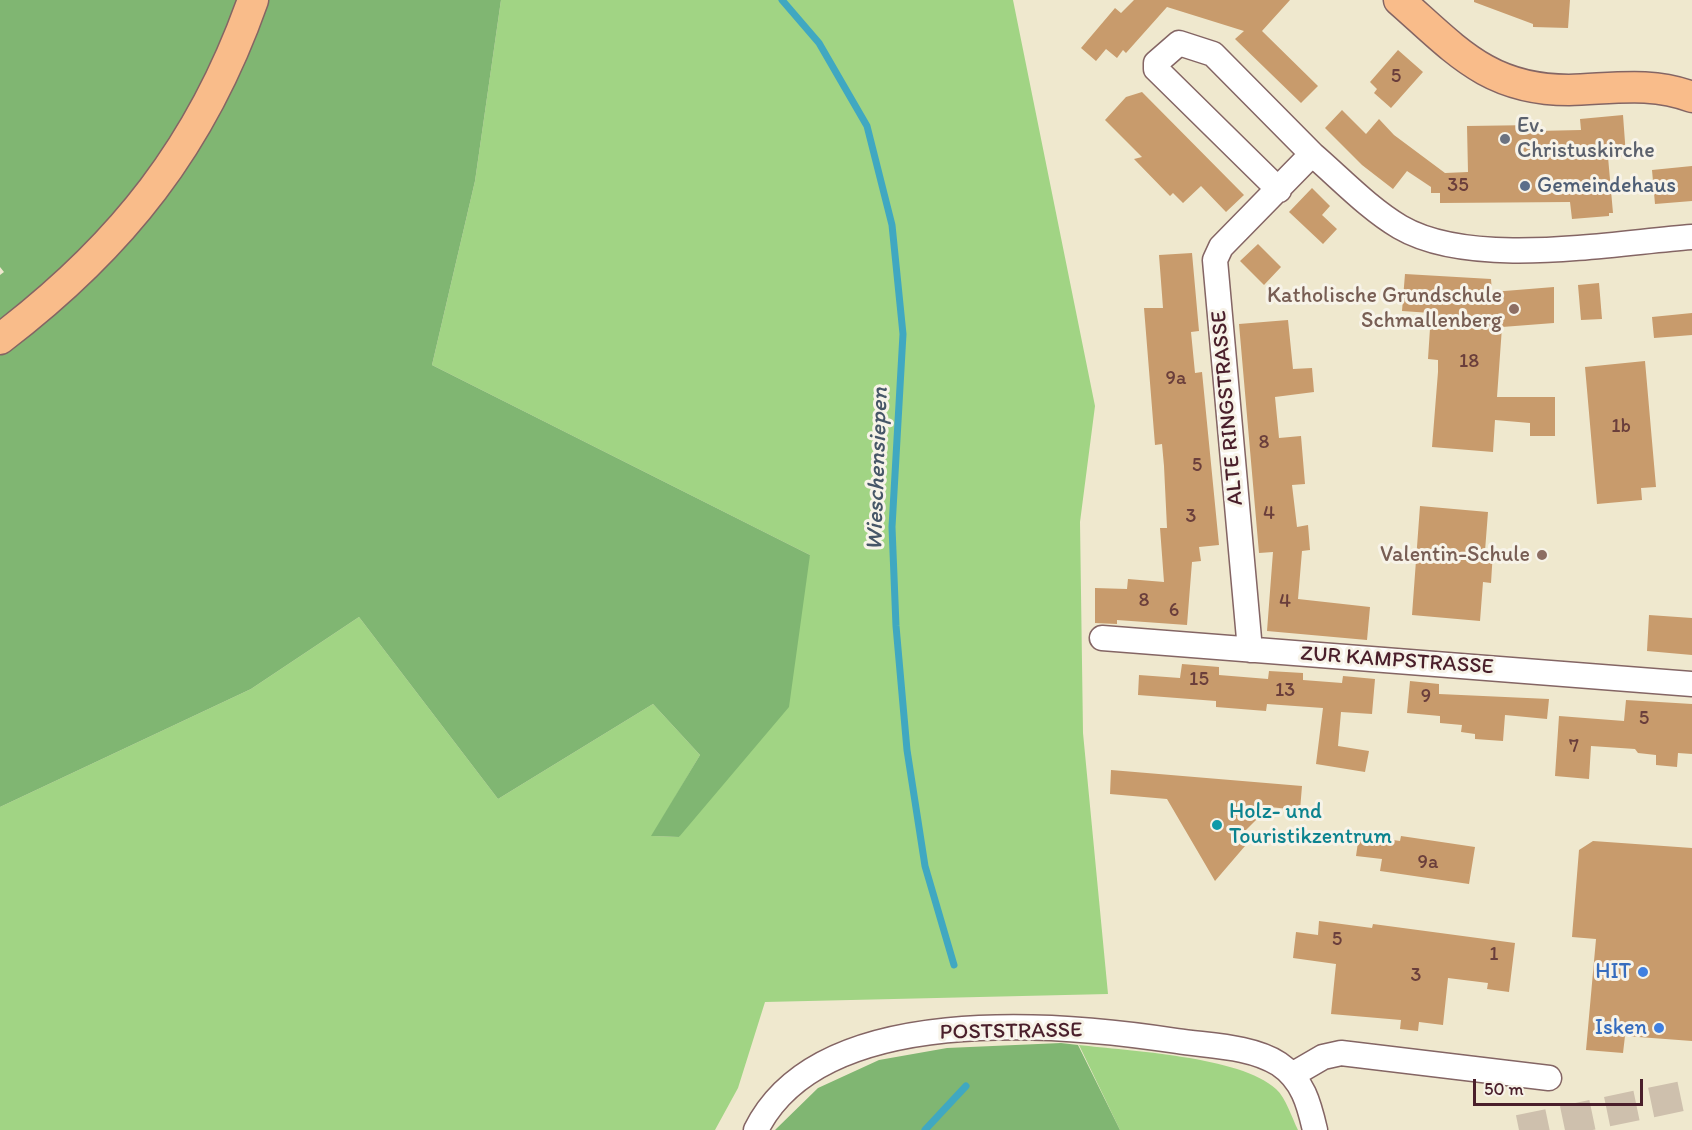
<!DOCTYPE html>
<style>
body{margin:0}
#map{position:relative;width:1692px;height:1130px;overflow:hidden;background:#efe8ce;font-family:Itim,sans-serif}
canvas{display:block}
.scale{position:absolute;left:1473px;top:1079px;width:170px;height:27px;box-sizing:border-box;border:3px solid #4a1f2b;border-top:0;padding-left:8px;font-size:18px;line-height:21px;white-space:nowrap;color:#4a1f2b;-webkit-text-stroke:4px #f7f3e8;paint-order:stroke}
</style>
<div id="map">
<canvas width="1692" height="1130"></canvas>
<div class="scale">50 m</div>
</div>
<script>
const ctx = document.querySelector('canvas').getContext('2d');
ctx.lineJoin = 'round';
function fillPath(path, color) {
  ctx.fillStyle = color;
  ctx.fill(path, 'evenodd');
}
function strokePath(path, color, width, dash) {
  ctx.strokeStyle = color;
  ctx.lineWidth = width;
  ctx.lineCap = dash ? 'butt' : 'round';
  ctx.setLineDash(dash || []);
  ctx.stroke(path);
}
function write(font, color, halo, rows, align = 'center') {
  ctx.font = font + ' Itim,sans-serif';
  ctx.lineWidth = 6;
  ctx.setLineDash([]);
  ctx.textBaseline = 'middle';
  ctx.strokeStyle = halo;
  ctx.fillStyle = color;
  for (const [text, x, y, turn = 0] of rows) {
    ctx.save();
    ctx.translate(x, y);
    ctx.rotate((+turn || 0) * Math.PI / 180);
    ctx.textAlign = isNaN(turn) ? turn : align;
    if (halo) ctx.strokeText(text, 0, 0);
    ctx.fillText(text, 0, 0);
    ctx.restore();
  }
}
fillPath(new Path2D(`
 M501 0H1013L1095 406 1080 522 1083 733 1108 994 765 1002 738 1088 715 1130H0V807L251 689 359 617 498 799 653 704 700 755 652 836 679 837 810 555 432 365 475 181Z
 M1079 1045C1127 1051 1241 1056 1276 1089 1286 1098 1292 1118 1298 1130H1120Z`), '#a1d484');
fillPath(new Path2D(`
 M0 0H501L475 181 432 365 810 555 789 707 679 837 651 836 700 755 653 704 498 799 359 617 251 689 0 807V275L4 272 0 267Z
 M1061 1043 1078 1045 1120 1130H775L818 1088 879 1060 947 1048Z`), '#80b672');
strokePath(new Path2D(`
 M782 0 819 43 867 126 892 225 903 334 892 527 896 626 907 750 925 866 954 965
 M925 1130 966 1086`), '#40a8c1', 7);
fillPath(new Path2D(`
 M1134 0H1290L1262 31 1318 86 1301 103 1235 39 1244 31 1167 7 1126 53 1123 50 1117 58 1106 49 1096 61 1081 48 1115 8 1121 13Z
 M1474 0H1570L1568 28 1533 27V24L1474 2Z
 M1398 50 1423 72 1391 108 1374 93 1377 89 1370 82Z
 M1142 92 1244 195 1226 212 1201 186 1183 203 1173 193 1170 196 1134 159 1142 157 1105 120 1126 97Z
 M1342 110 1366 134 1379 119 1394 135 1445 173 1468 172 1467 126 1536 125V131L1581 130 1580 119 1623 115 1626 156 1608 157 1613 213H1609V216L1572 219 1570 202 1440 203V193H1431V187L1407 171 1393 189 1362 165 1325 128Z
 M1692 166V201L1655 204 1652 170Z
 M1312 188 1330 206 1322 215 1337 229 1323 244 1289 212Z
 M1258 244 1281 267 1264 285 1240 261Z
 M1192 253 1199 331 1191 332 1195 373 1202 372 1219 545 1199 547 1201 561 1192 562 1187 625 1117 620V624L1095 623V588L1127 589 1128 579 1164 582 1160 528H1167L1164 466 1162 444 1155 445 1144 308H1163L1159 255Z
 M1405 274 1491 279 1492 292 1554 287V323L1502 327 1497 397H1555V436H1530V423L1495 420 1493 452 1432 447 1438 372V360L1428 359 1431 313 1402 311Z
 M1599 283 1602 319 1581 320 1578 285Z
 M1692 313V335L1654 338 1652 317Z
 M1288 320 1293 369 1312 368 1314 392 1275 397 1279 438 1301 436 1305 484 1292 485 1297 527 1308 525 1310 550 1302 551 1298 599 1370 607 1367 640 1267 631 1273 552 1259 553 1239 324Z
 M1645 361 1656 487 1641 488 1642 500 1597 504 1585 367Z
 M1420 506 1488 512 1485 551H1493L1491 583 1483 582 1480 621 1412 615Z
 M1649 615 1692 618V655L1647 651Z
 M1182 664 1219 667V675L1268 679 1269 671 1303 673V680L1342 683 1343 676 1375 679 1372 714 1341 712 1338 746 1369 751 1365 772 1316 764 1323 708 1267 704 1266 711 1216 707V701L1138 695 1139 675 1180 678Z
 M1410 681 1439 684V694L1549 699 1547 719 1505 715 1503 741 1475 739V734L1461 732 1462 725 1440 723V716L1407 713Z
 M1626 700 1692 704V754L1678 753 1677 767 1656 765V755L1638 753 1635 749 1591 746 1589 779 1555 776 1559 716 1624 721Z
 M1111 770 1302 786 1300 810 1269 807 1243 833 1251 839 1215 881 1167 799 1110 794Z
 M1359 835 1400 841 1401 836 1475 847 1469 884 1380 871 1382 859 1356 856Z
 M1593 841 1692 848V1041L1625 1036 1623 1053 1586 1050 1596 939 1572 937 1579 850Z
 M1319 921 1372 928 1373 924 1515 943 1509 992 1487 989 1488 983 1448 978 1443 1025 1419 1022 1418 1031 1400 1029 1401 1020 1331 1014 1336 964 1293 958 1296 932 1318 935Z`), '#c89b6c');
strokePath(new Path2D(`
 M1519 1130 1692 1094`), '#cec0ad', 30, [30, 15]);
const minor = new Path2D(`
 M1279 190 1156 69V63L1179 43 1213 54 1312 154
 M1102 638 1692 684
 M1250 650 1215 260 1221 247 1312 154C1340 178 1368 208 1400 227 1472 269 1611 243 1692 237
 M1292 1075 1323 1057 1341 1053 1549 1078
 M756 1130C820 1001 1060 1023 1177 1041 1209 1046 1251 1046 1279 1064 1303 1080 1309 1104 1315 1130`);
const major = new Path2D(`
 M1399 0C1456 50 1488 90 1569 90 1611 89 1651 81 1692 97
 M0 339C122 246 202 145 253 0`);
strokePath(minor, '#846564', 27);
strokePath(major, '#846564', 33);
strokePath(minor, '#fff', 24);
strokePath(major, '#f9bc8a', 30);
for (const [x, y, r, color] of [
 [1505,139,6,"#6b7280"],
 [1525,186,6,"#5c6f8a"],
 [1514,309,6,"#8d6e63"],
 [1542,555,6,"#8d6e63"],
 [1217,825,6,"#0f9aa8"],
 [1643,972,6,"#3f7fe0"],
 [1659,1028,6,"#3f7fe0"]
]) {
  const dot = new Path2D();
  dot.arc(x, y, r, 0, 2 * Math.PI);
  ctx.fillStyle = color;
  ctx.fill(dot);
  strokePath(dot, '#f7f3e8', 2);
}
write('20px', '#6a3e3b', null, [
 ["5",1396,77],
 ["35",1458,186],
 ["18",1469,362],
 ["9a",1176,379],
 ["1b",1621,427],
 ["8",1264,443],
 ["5",1197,466],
 ["4",1269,514],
 ["3",1191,517],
 ["8",1144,601],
 ["4",1285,602],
 ["6",1174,611],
 ["15",1199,680],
 ["13",1285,691],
 ["9",1426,697],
 ["5",1644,719],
 ["7",1574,747],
 ["9a",1428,863],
 ["5",1337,940],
 ["1",1494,955],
 ["3",1416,976]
]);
write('22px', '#5b616d', '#f7f3e8', [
 ["Ev.",1517,126],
 ["Christuskirche",1517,151]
], 'left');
write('22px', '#4e5e75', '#f7f3e8', [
 ["Gemeindehaus",1537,186]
], 'left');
write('22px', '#785e54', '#f7f3e8', [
 ["Katholische Grundschule",1502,296],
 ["Schmallenberg",1502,321],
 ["Valentin-Schule",1530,555]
], 'right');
write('22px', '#4a1f2b', '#f7f3e8', [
 ["ALTE RINGSTRASSE",1228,408,-95],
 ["ZUR KAMPSTRASSE",1397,661,4],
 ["POSTSTRASSE",1011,1032,-1]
]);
write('22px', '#0d838f', '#f7f3e8', [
 ["Holz- und",1229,812],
 ["Touristikzentrum",1229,837]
], 'left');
write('22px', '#366cbe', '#f7f3e8', [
 ["HIT",1631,972],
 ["Isken",1647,1028]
], 'right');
write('italic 24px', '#465667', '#f7f3e8', [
 ["Wieschensiepen",878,469,-88]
]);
</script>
